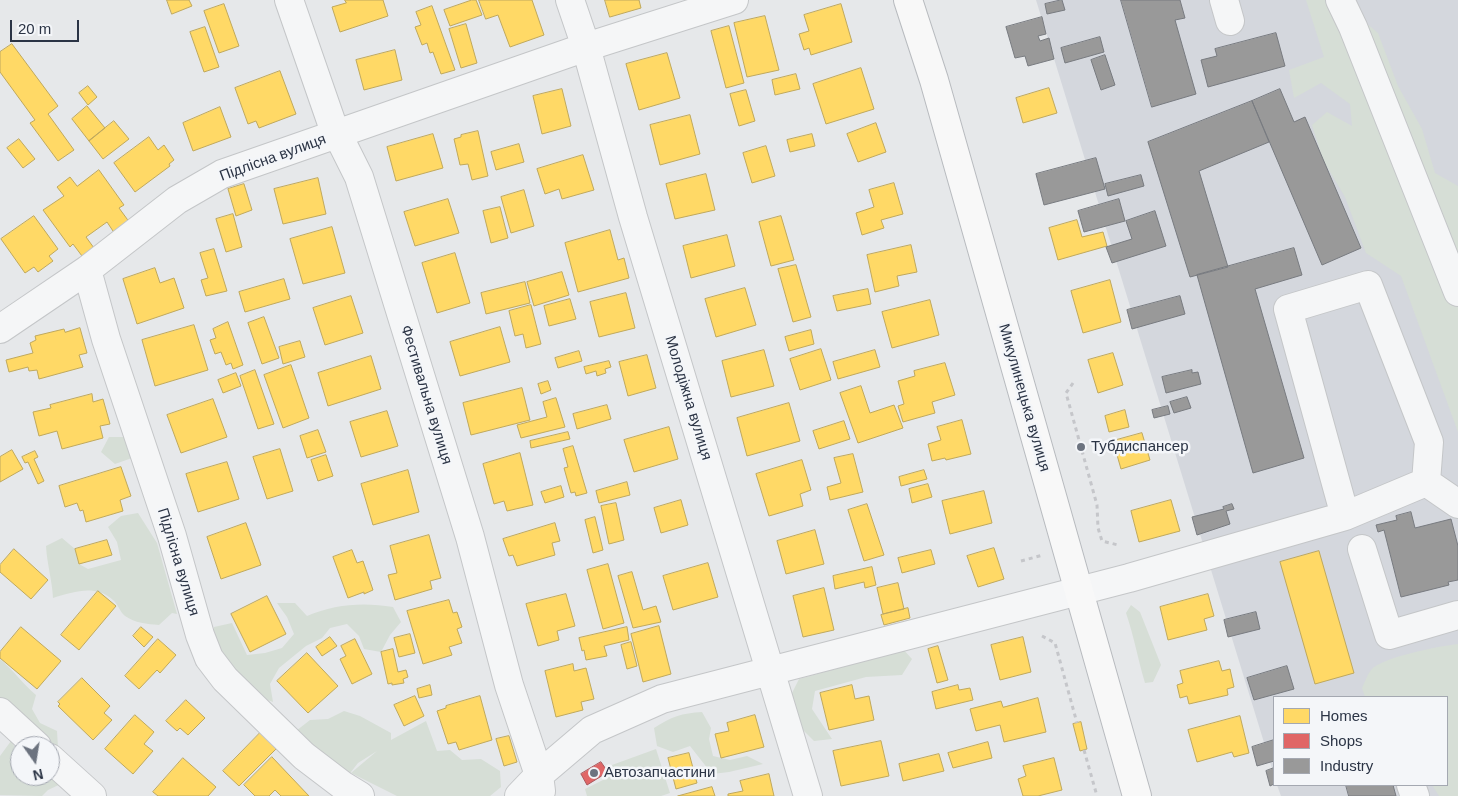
<!DOCTYPE html>
<meta charset="utf-8">
<style>
body{margin:0}
#map{position:relative;width:1458px;height:796px;overflow:hidden;background:#e6e8ea;font-family:Helvetica,sans-serif}
canvas{display:block}
.legend{position:absolute;left:1273px;top:696px;width:175px;height:90px;box-sizing:border-box;background:#f4f6f9;border:1px solid #a4a8b1;margin:0;padding:6px 9px;list-style:none;font-size:15px;color:#2b3445}
.legend li{display:flex;align-items:center;gap:10px;height:25px}
.legend b{width:25px;border:1px solid #a4a8b1}
.north{position:absolute;left:10px;top:736px;width:50px;height:50px;box-sizing:border-box;background:#f4f6f9;border:1px solid #a4a8b1;border-radius:50%;rotate:167deg;font-size:14px;font-weight:700;line-height:20px;text-align:center;color:#2b3445}
.north::after{content:'';display:block;margin:auto;width:18px;height:22px;background:#6c737f;clip-path:polygon(50% 0,100% 100%,50% 72%,0 100%)}
.scale{position:absolute;left:10px;top:20px;width:69px;height:22px;box-sizing:border-box;border:2px solid #2b3445;border-top:0;padding-left:6px;font-size:15px;line-height:18px;white-space:nowrap;color:#2b3445;-webkit-text-stroke:4px #f4f6f9;paint-order:stroke}
</style>
<div id="map">
<canvas width="1458" height="796"></canvas>
<ul class="legend">
<li><b style="height:14px;background:#ffd966"></b>Homes</li>
<li><b style="height:14px;background:#e06666"></b>Shops</li>
<li><b style="height:14px;background:#999"></b>Industry</li>
</ul>
<div class="north">N</div>
<div class="scale">20 m</div>
</div>
<script>
const ctx = document.querySelector('canvas').getContext('2d');
ctx.lineJoin = 'round';
function fillPath(path, color) {
  ctx.fillStyle = color;
  ctx.fill(path, 'evenodd');
}
function strokePath(path, color, width, dash) {
  ctx.strokeStyle = color;
  ctx.lineWidth = width;
  ctx.lineCap = dash ? 'butt' : 'round';
  ctx.setLineDash(dash || []);
  ctx.stroke(path);
}
function write(font, color, halo, rows, align = 'center') {
  ctx.font = font + ' Helvetica,sans-serif';
  ctx.lineWidth = 5;
  ctx.setLineDash([]);
  ctx.textBaseline = 'middle';
  ctx.strokeStyle = halo;
  ctx.fillStyle = color;
  for (const [text, x, y, turn = 0] of rows) {
    ctx.save();
    ctx.translate(x, y);
    ctx.rotate((+turn || 0) * Math.PI / 180);
    ctx.textAlign = isNaN(turn) ? turn : align;
    if (halo) ctx.strokeText(text, 0, 0);
    ctx.fillText(text, 0, 0);
    ctx.restore();
  }
}
fillPath(new Path2D(`
 M1036 0H1458V796H1281L1277 785H1447V697H1274V775Z`), '#d4d7dd');
fillPath(new Path2D(`
 M1306 0H1339L1378 33 1398 86 1422 129 1435 173 1458 186V432L1401 276 1366 253 1345 197 1323 160 1312 125 1327 112 1352 126 1350 104 1321 83 1294 98 1289 70 1324 57Z
 M109 437H126L132 458 115 464 101 452Z
 M138 513 157 543 177 614 172 613 159 625C147 624 135 623 125 616 120 612 118 604 113 600 95 584 74 592 53 598 52 580 47 564 46 546L62 538 75 549 79 564 88 569 121 560 117 542 108 527 121 516Z
 M277 603H295L307 616C334 604 364 602 393 607L401 622 390 635 381 652 364 649 359 636 347 624 330 628 322 638 306 646 279 668 270 684 273 702 257 696 212 644 214 627 232 623 247 655 265 653 282 648 294 634 287 617Z
 M1131 605 1140 612 1161 665 1153 682 1145 683C1138 660 1134 636 1126 613Z
 M1458 644V796H1439L1432 785H1447V697H1365L1362 688C1365 682 1367 675 1371 670 1382 657 1440 646 1458 644Z
 M902 648 912 659 902 675 866 677 815 691 812 709 832 739 814 741 802 729 791 695 799 679 835 669 850 660Z
 M0 659C13 670 23 684 36 695L32 709 40 723 57 731 58 748H50L0 718Z
 M344 711 360 716 391 733V740L426 721 437 751 450 750 462 760 481 759 500 771 501 787 490 796H397L351 773 377 751 358 763 347 777 304 745 296 731 310 720 328 719Z
 M702 712 711 728 709 739 713 756 730 760 747 756 763 764 729 772 712 774 690 746 673 752 657 746 654 728C671 717 682 713 702 712Z
 M11 741 20 755V776H50L65 782 48 790 42 796 0 795V756Z
 M656 749 670 793 661 796H587L585 789 615 774 612 765Z`), '#d6ded6');
const homes = new Path2D(`
 M167 0H189L192 6 172 14Z
 M345 0H383L388 16 340 32 332 7 346 3Z
 M472 0H476L482 15 450 26 444 10Z
 M479 0H532L544 35 510 47 498 15 486 19Z
 M605 0H639L641 8 610 17Z
 M224 4 239 46 219 53 204 11Z
 M841 4 852 42 811 55 809 48 804 50 799 34 809 31 804 15Z
 M432 6 455 70 441 74 433 52 430 53 427 43 422 45 415 27 421 25 416 12Z
 M765 16 779 70 747 77 734 23Z
 M466 24 477 63 461 68 449 29Z
 M729 26 744 83 726 88 711 31Z
 M205 27 219 67 204 72 190 32Z
 M12 44 58 106 48 114 74 150 58 161 30 123 35 120 0 72V52Z
 M395 50 402 80 364 90 356 60Z
 M667 53 680 98 639 110 626 64Z
 M861 68 874 109 826 124 813 84Z
 M280 71 296 114 259 128 256 121 248 124 235 88Z
 M796 74 800 89 775 95 772 80Z
 M88 86 97 97 88 105 79 93Z
 M1049 88 1057 113 1023 123 1016 98Z
 M562 89 571 126 542 134 533 96Z
 M746 90 755 121 739 126 730 94Z
 M87 106 105 128 89 141 72 119Z
 M220 107 231 137 193 151 183 123Z
 M690 115 700 154 660 165 650 125Z
 M114 121 129 139 103 159 89 141Z
 M876 123 886 152 858 162 847 134Z
 M478 131 488 176 472 180 468 164 460 165 454 139 461 137V135Z
 M433 134 443 168 396 181 387 147Z
 M812 134 815 146 790 152 787 140Z
 M149 137 158 150 164 145 174 160 169 164 170 166 135 192 114 163Z
 M19 139 35 159 23 168 7 148Z
 M519 144 524 162 496 170 491 152Z
 M766 146 775 176 752 183 743 153Z
 M583 155 594 190 562 199 559 189 545 194 537 169Z
 M99 170 124 205 119 208 130 223 115 234 107 222 86 237 94 248 82 256 73 244 70 247 43 210 64 196 57 187 70 177 77 186Z
 M706 174 715 210 675 219 666 184Z
 M318 178 326 214 283 224 274 189Z
 M894 183 903 214 881 220 884 228 862 235 856 213 874 207 869 190Z
 M244 184 252 210 236 216 228 189Z
 M524 190 534 226 511 233 501 197Z
 M448 199 459 233 415 246 404 212Z
 M500 207 508 238 491 243 483 211Z
 M233 214 242 247 226 252 216 219Z
 M34 216 58 249 49 256 53 261 38 272 34 267 25 273 1 239Z
 M781 216 794 260 771 266 759 222Z
 M1077 220 1082 237 1103 232 1107 246 1058 260 1049 228Z
 M332 227 345 273 303 284 290 239Z
 M610 230 618 260 624 258 629 278 578 292 565 243Z
 M727 235 735 266 691 278 683 246Z
 M911 245 917 272 897 276 899 286 875 292 867 255Z
 M214 249 227 291 206 296 201 280 208 278 200 253Z
 M455 253 470 303 437 313 422 263Z
 M796 265 811 317 793 322 778 269Z
 M155 268 160 283 174 278 184 308 137 324 123 279Z
 M562 272 569 295 534 306 527 282Z
 M284 279 290 299 245 312 239 292Z
 M1110 280 1121 322 1083 333 1071 291Z
 M525 282 530 303 486 314 481 293Z
 M745 288 756 325 716 337 705 299Z
 M868 289 871 304 837 311 833 296Z
 M626 293 635 328 599 337 590 302Z
 M351 296 363 333 325 345 313 308Z
 M570 299 576 319 549 326 544 306Z
 M930 300 939 335 892 348 882 312Z
 M531 305 541 344 526 348 523 334 515 336 509 311Z
 M264 317 279 358 262 364 248 323Z
 M228 322 243 365 233 369 231 363 226 365 221 352 215 354 210 340 216 338 213 329Z
 M194 325 208 370 155 386 142 340Z
 M500 327 510 362 460 376 450 342Z
 M80 328 87 353 79 355 83 367 39 379 37 370 29 371 28 367 9 372 6 360 33 353 30 343 36 340 35 336 64 329 65 332Z
 M811 330 814 344 789 351 785 337Z
 M300 341 305 357 283 364 279 347Z
 M821 349 831 380 800 390 790 359Z
 M764 350 774 386 731 397 722 361Z
 M875 350 880 367 838 379 833 362Z
 M579 351 582 361 558 368 555 358Z
 M1113 353 1123 385 1098 393 1088 360Z
 M647 355 656 388 628 396 619 362Z
 M371 356 381 389 328 406 318 373Z
 M609 361 611 367 605 369 606 373 597 376 596 371 586 374 584 367Z
 M945 363 955 395 932 402 935 413 903 422 898 406 904 404 898 381 915 376 914 371Z
 M291 365 309 418 283 428 264 375Z
 M255 370 274 424 258 429 240 376Z
 M236 373 241 386 223 393 218 380Z
 M548 381 551 390 541 394 538 384Z
 M861 386 870 413 894 405 903 428 858 443 840 393Z
 M522 388 530 420 471 435 463 403Z
 M92 394 93 402 103 399 110 424 100 426 103 438 62 449 57 431 39 436 33 412 51 408 50 405Z
 M556 398 565 427 521 438 517 425 547 417 543 402Z
 M213 399 227 437 181 453 167 415Z
 M789 403 800 441 747 456 737 418Z
 M607 405 611 419 577 429 573 414Z
 M1125 410 1129 427 1109 432 1105 416Z
 M387 411 398 446 361 457 350 422Z
 M962 420 971 454 946 460 945 458 932 461 928 444 941 440 937 427Z
 M844 421 850 439 819 449 813 431Z
 M669 427 678 459 634 472 624 440Z
 M318 430 326 452 307 458 300 436Z
 M568 432 570 439 531 448 530 441Z
 M1142 433 1150 460 1121 469 1113 441Z
 M573 446 587 493 576 496 575 492 571 493 564 468 568 467 563 449Z
 M280 449 293 491 267 499 253 457Z
 M12 450 23 469 0 482V457Z
 M35 451 38 457 34 459 44 481 38 484 28 462 25 463 22 457Z
 M520 453 533 505 507 511 504 501 494 504 483 464Z
 M853 454 863 492 830 500 827 487 841 483 834 458Z
 M326 455 333 476 318 481 311 460Z
 M802 460 811 490 800 494 803 506 769 516 756 474Z
 M227 462 239 499 198 512 186 474Z
 M121 467 131 496 120 500 123 511 86 522 83 510 80 511 77 503 65 507 59 486Z
 M408 470 419 512 373 525 361 484Z
 M924 470 927 479 901 486 899 477Z
 M627 482 630 495 599 503 596 491Z
 M928 484 932 497 912 503 909 489Z
 M561 486 564 497 545 503 541 492Z
 M984 491 992 523 950 534 942 501Z
 M681 500 688 525 661 533 654 508Z
 M1171 500 1180 531 1139 542 1131 511Z
 M616 503 624 540 609 544 601 506Z
 M867 504 884 555 864 561 848 510Z
 M595 517 603 550 593 553 585 520Z
 M246 523 261 565 221 579 207 537Z
 M555 523 560 541 552 543 555 555 517 566 513 555 509 556 503 539Z
 M815 530 824 564 786 574 777 541Z
 M429 535 441 578 430 581 432 589 395 600 388 575 397 573 390 546Z
 M107 540 112 555 79 564 75 549Z
 M994 548 1004 579 978 587 967 556Z
 M14 549 48 580 31 599 0 572V565Z
 M352 550 357 563 363 561 373 590 364 594V592L348 598 333 557Z
 M931 550 935 564 902 573 898 558Z
 M1319 551 1354 673 1315 684 1280 562Z
 M708 563 718 597 673 610 663 576Z
 M608 564 624 623 603 629 587 570Z
 M872 567 876 585 865 588 864 582 835 589 833 576Z
 M632 572 643 610 656 606 661 622 633 628 618 576Z
 M898 583 904 609 883 614 877 588Z
 M824 588 834 630 803 637 793 596Z
 M98 591 116 606 79 650 61 635Z
 M566 594 575 626 557 631 559 640 538 646 526 604Z
 M1208 594 1214 616 1204 619 1207 630 1168 640 1160 607Z
 M267 596 286 634 250 652 231 614Z
 M449 600 453 613 457 612 462 627 457 629 462 643 449 647 452 655 423 664 407 611Z
 M908 608 910 618 884 625 881 615Z
 M659 626 671 674 643 682 631 634Z
 M21 627 61 661 37 689 0 658V652Z
 M141 627 153 637 144 647 133 636Z
 M627 627 629 640 604 646 607 656 586 660 584 650 582 651 579 638Z
 M410 634 415 653 399 657 394 638Z
 M330 637 337 646 322 656 316 647Z
 M1023 637 1031 672 1000 680 991 645Z
 M158 639 176 655 160 673 157 670 139 689 125 676Z
 M355 639 372 674 352 684 340 659 346 656 341 646Z
 M631 642 637 666 627 669 621 645Z
 M938 646 948 680 937 683 928 649Z
 M393 649 398 672 406 670 408 677 403 679 404 683 392 685V683L388 684 381 652Z
 M307 653 338 686 308 713 277 681Z
 M1219 661 1222 671 1230 669 1234 687 1227 689 1228 695 1189 704 1187 696 1180 698 1177 685 1183 683 1180 671Z
 M573 664 574 671 586 668 594 699 581 702 583 710 556 717 545 671Z
 M82 678 110 706 104 713 112 720 93 740 58 706 60 704 58 702Z
 M430 685 432 695 419 698 417 689Z
 M852 685 855 699 869 696 874 720 829 730 820 693Z
 M958 685 959 690 970 688 973 700 936 709 932 692Z
 M415 696 424 716 404 726 394 705Z
 M480 696 492 740 459 750 456 742 448 744 437 711 446 708V706Z
 M1038 698 1046 732 1004 742 1000 725 976 731 970 709 1001 701 1003 707Z
 M186 700 205 718 188 735 180 728 177 731 166 721Z
 M135 715 154 732 144 744 153 751 133 774 105 749Z
 M755 715 764 747 721 758 715 734 729 731 727 723Z
 M1240 716 1249 753 1234 757 1232 752 1197 762 1188 730Z
 M1081 722 1087 749 1080 751 1073 724Z
 M260 733 276 749 239 786 223 771Z
 M509 736 517 762 504 766 496 739Z
 M881 741 889 776 841 786 833 751Z
 M988 742 992 758 953 768 948 753Z
 M689 753 697 783 676 789 668 758Z
 M939 754 944 771 903 781 899 764Z
 M272 757 309 796H281L275 790 269 796H255L244 785Z
 M183 758 216 787 208 796H158L153 792Z
 M1054 758 1062 790 1038 796H1023L1018 779 1026 776 1023 766Z
 M769 774 774 796H728V794L743 791 740 781Z
 M712 787 715 796H678Z`);
fillPath(homes, '#ffd966');
strokePath(homes, '#bfa85c', 1);
const shops = new Path2D(`
 M601 762 608 772 587 785 581 774Z`);
fillPath(shops, '#e06666');
strokePath(shops, '#aa575c', 1);
const industry = new Path2D(`
 M1062 0 1065 10 1047 14 1045 4Z
 M1121 0H1180L1185 18 1175 20 1196 94 1152 107Z
 M1042 17 1046 34 1038 36 1040 41 1049 38 1054 59 1028 66 1025 56 1015 58 1006 27Z
 M1276 33 1285 66 1208 87 1201 60 1217 56 1215 49Z
 M1100 37 1104 52 1065 63 1061 48Z
 M1105 55 1115 85 1101 90 1091 60Z
 M1280 89 1294 122 1305 117 1361 248 1322 265 1252 101Z
 M1252 101 1269 142 1199 171 1228 267 1190 277 1148 142Z
 M1096 158 1105 189 1044 205 1036 174Z
 M1141 175 1144 186 1108 196 1105 184Z
 M1119 199 1125 221 1084 232 1078 211Z
 M1155 211 1166 246 1112 263 1106 247 1132 239 1126 221Z
 M1294 248 1302 275 1255 289 1304 458 1253 473 1197 275Z
 M1180 296 1185 314 1132 329 1127 310Z
 M1192 370V373L1198 372 1201 384 1166 393 1162 377Z
 M1187 397 1191 408 1174 413 1170 402Z
 M1168 406 1170 414 1154 418 1152 410Z
 M1232 504 1234 509 1226 511 1230 524 1197 535 1192 517 1224 509 1223 507Z
 M1411 512 1415 528 1451 519 1458 546V580L1448 582 1449 585 1401 597 1384 530 1378 532 1376 525 1397 520 1396 516Z
 M1256 612 1260 629 1228 637 1224 620Z
 M1287 666 1294 689 1254 700 1247 678Z
 M1274 740V761L1257 766 1252 747Z
 M1274 768V784L1270 786 1266 771Z
 M1346 785H1393L1396 796H1349Z`);
fillPath(industry, '#999');
strokePath(industry, '#787b80', 1);
const minor = new Path2D(`
 M289 0 331 121 359 177 470 537 509 685 539 775 541 791
 M570 0 586 47 633 217 808 796
 M1224 0 1230 21
 M1340 0 1353 27 1458 292
 M87 270 106 339 172 536 200 635 209 658 225 679 304 756 342 785 360 796
 M0 329 87 270 177 200 222 174 586 47 734 0
 M1426 482 1458 504
 M1362 549 1389 635 1458 615
 M0 712 37 746
 M50 758 92 796
 M1411 785 1415 796
 M519 796 539 775 592 730 662 699 1129 578 1345 516 1426 482 1429 442 1368 285 1288 309 1345 516`);
const highway = new Path2D(`
 M908 0 934 80 1137 796`);
strokePath(minor, '#c4c6c8', 30);
strokePath(highway, '#b8bbbf', 30);
strokePath(new Path2D(`
 M1073 383 1066 393 1097 505 1098 528 1102 541 1118 545
 M1021 561 1043 555
 M1042 636 1055 643 1077 723
 M1084 750 1097 796`), '#c5c6ca', 3, [4, 4]);
strokePath(minor, '#f5f6f7', 28);
strokePath(highway, '#f8f8f8', 28);
for (const [x, y, r, color] of [
 [1081,447,5,"#6c737f"],
 [594,773,5,"#6c737f"]
]) {
  const dot = new Path2D();
  dot.arc(x, y, r, 0, 2 * Math.PI);
  ctx.fillStyle = color;
  ctx.fill(dot);
  strokePath(dot, '#f4f6f9', 2);
}
write('15px', '#2b3445', '#f4f6f9', [
 ["Підлісна вулиця",273,158,-20],
 ["Фестивальна вулиця",426,395,73],
 ["Молодіжна вулиця",688,398,73],
 ["Микулинецька вулиця",1024,398,74],
 ["Підлісна вулиця",178,562,73]
]);
write('15px', '#2b3445', '#f4f6f9', [
 ["Тубдиспансер",1091,447],
 ["Автозапчастини",604,773]
], 'left');
</script>
